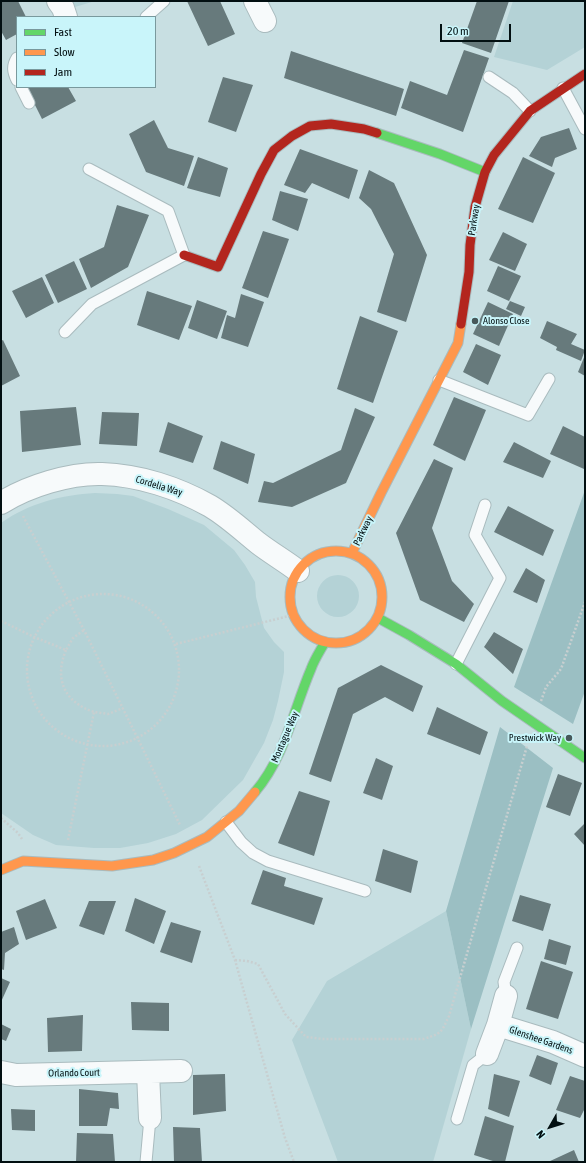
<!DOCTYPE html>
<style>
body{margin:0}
#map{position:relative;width:586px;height:1163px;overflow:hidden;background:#c8dfe2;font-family:"Asap Condensed",sans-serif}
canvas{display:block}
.frame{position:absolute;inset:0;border:2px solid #020f11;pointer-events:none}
.legend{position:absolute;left:16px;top:16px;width:140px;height:72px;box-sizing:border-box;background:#c9f5fa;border:1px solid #79999d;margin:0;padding:5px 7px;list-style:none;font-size:12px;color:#020f11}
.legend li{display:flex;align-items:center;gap:8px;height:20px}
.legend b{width:20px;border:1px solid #79999d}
.north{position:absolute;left:530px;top:1107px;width:40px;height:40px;-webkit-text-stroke:3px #c9f5fa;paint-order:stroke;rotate:231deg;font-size:11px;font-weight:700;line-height:16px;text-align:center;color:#020f11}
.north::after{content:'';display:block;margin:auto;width:14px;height:18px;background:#020f11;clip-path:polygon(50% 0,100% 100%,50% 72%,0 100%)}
.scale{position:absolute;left:440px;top:24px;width:71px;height:18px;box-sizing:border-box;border:2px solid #020f11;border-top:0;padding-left:5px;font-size:12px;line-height:14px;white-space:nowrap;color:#020f11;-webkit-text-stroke:3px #c9f5fa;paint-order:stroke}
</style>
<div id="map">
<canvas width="586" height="1163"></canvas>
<div class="frame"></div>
<ul class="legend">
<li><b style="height:5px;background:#63d668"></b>Fast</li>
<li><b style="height:5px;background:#ff974d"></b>Slow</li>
<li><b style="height:5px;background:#b3261e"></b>Jam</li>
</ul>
<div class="north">N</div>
<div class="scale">20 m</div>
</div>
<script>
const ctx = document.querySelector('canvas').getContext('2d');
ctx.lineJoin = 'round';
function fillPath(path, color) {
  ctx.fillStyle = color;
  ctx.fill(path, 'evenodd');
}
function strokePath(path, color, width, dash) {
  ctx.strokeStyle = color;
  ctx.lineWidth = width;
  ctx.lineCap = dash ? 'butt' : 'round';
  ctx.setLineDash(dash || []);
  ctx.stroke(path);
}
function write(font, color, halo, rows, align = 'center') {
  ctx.font = font + ' "Asap Condensed",sans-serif';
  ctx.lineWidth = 4;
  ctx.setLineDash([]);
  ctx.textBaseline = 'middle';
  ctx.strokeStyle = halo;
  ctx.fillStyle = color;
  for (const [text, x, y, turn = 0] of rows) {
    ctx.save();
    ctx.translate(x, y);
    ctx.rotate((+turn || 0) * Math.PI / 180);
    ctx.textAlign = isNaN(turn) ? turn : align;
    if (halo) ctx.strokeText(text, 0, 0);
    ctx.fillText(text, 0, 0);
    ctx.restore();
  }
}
fillPath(new Path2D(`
 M72 1H95L75 7Z
 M513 1H585V47L547 70 494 57Z
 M95 493 117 494 133 496 168 509 204 525 234 550 245 565 255 582 256 597 264 628 274 642 284 652V672L278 701 273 720 264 743 243 780 202 820 176 834 148 843 120 848H94L56 845 33 835 1 813V523C29 503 62 495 95 493Z
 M317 596a21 21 0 1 1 42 0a21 21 0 1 1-42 0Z
 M446 911 471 1029 433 1162H338L292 1040 327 981Z`), '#b4d2d6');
fillPath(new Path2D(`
 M585 490V691L573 724 514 687Z
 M500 727 553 768 471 1029 446 911Z`), '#9bbfc3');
fillPath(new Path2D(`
 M1 1H18L26 17H17V34L6 40 1 31Z
 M187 1H220L235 34 208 46Z
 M477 1H509L491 53 462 43Z
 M464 50 489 58 463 132 401 108 410 81 447 95Z
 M291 51 404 89 396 116 284 78Z
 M223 77 253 85 236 132 208 122Z
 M26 87H68L76 101 42 119Z
 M154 120 168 148 194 156 184 186 146 172 129 134Z
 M569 128 577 149 555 158 552 167 529 156 541 137Z
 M300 149 358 170 349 199 312 183 305 193 284 185Z
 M198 157 228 168 220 197 187 188Z
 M523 157 555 173 533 223 498 209Z
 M369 170 394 183 427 255 406 322 377 312 394 254 371 209 359 198Z
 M280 191 308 199 298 231 272 220Z
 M117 205 149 215 128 267 91 288 79 259 104 247Z
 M263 231 289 239 268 298 242 288Z
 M503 232 527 244 515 271 489 260Z
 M74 261 87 289 58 303 45 275Z
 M498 266 521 276 509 301 487 291Z
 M42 277 54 303 26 318 12 291Z
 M147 291 192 306 179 340 137 325Z
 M241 294 264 302 248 347 221 338 227 315 235 318Z
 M197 300 227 311 217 339 188 328Z
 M510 301 525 307 521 316 506 309Z
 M488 302 513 314 499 346 473 334Z
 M360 316 398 331 373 403 337 389Z
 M547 321 577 334 571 344 585 350 581 361 556 350 557 347 540 338Z
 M3 340 20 376 1 386V341Z
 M476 344 501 355 488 385 463 372Z
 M585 355V376L578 372Z
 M454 397 486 410 465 461 433 445Z
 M76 407 81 445 22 452 20 411Z
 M355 408 375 417 346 483 292 507 258 502 264 481 273 483 341 450Z
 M102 412 139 413 137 446 99 444Z
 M168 422 203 436 193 463 159 452Z
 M563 426 585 437V466L584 469 550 454Z
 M221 441 255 454 248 484 213 469Z
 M514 442 551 461 543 478 503 462Z
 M434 459 453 468 432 528 452 581 474 604 464 622 420 600 396 533Z
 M508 506 554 530 543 556 494 532Z
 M526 568 545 580 537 603 513 592Z
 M494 632 523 649 513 674 484 647Z
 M381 665 423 686 413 712 385 697 353 714 331 782 309 774 338 688Z
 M437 707 488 732 480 755 427 734Z
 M376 758 393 766 382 800 363 793Z
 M558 774 582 783 570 816 546 807Z
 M299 791 330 801 314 856 278 843Z
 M585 823V846L574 834Z
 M383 849 418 861 411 893 375 881Z
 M263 870 286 878 284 886 323 898 314 925 251 904Z
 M520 895 551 904 543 931 512 921Z
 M135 898 166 911 154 944 125 931Z
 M45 899 57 928 26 940 16 911Z
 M89 901H116L104 935 79 926Z
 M171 922 201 931 192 963 160 952Z
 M14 927 19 944 5 953 4 970 1 969V932Z
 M549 939 571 946 566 965 544 959Z
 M541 961 573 972 558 1019 526 1009Z
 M1 978 10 982 1 1002Z
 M131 1002 169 1003V1031L132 1030Z
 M83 1015 82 1051 48 1052 47 1018Z
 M1 1024 11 1029 6 1041 1 1039Z
 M537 1055 558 1063 551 1085 529 1076Z
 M225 1074 226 1111 193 1115V1075Z
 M494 1074 520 1081 509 1117 488 1109Z
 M570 1076 585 1081V1108L580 1118 556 1110Z
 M79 1089 118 1093 119 1109 110 1108 107 1126H79Z
 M11 1109 35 1110V1131L12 1130Z
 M485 1116 514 1126 505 1162H496L474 1155Z
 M173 1127 200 1128 202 1162H174Z
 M77 1133 113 1134 115 1162H76Z
 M574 1150 579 1162H548Z`), '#677a7c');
const lane = new Path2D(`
 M146 17 164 1
 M17 58C12 66 13 72 17 80
 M489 77 513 93 530 111
 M21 87 29 103
 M563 88 585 129
 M65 332 92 304 184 255 168 211 89 169
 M439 380 528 415 549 379
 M456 664 500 578 475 535 485 505
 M226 822 241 842 253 853 268 861 365 891
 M506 996 504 982 517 948
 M457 1119 473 1065 487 1054
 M146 1162 150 1118`);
const street = new Path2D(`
 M58 1 63 8 66 17
 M255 1 265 21
 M1 503C28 486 70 473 102 474 139 475 178 488 210 506 227 516 242 530 258 543 271 553 285 561 298 571
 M498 1025 506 996
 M487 1054 498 1025 553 1042 585 1056
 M1 1072 16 1075 181 1071
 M148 1072 150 1118`);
const fast = new Path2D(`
 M377 133 440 154 485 172
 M378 618 409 635 456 664 502 701 585 758
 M255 792C285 757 293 711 311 669 314 660 320 651 325 642`);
const slow = new Path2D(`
 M290 597a46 46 0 1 1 92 0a46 46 0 1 1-92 0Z
 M352 553 381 493 458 343 461 324
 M1 870 23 861 112 866 153 860 174 853 207 837 239 811 255 792`);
const jam = new Path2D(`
 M184 255 218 267 261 174 274 150 292 136 310 126 331 124 364 129 377 133
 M461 324 469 272 470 245 475 207 485 172 494 155 530 111 585 74`);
strokePath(lane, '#a9bbbe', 13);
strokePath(street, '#a9bbbe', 24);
strokePath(fast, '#a9bbbe', 11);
strokePath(slow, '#a9bbbe', 11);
strokePath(jam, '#a9bbbe', 11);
strokePath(new Path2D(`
 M23 516 84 630 137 737 180 825
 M27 670a76 76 0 1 1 152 0a76 76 0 1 1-152 0Z
 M1 621 34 637 66 650 73 638 84 630
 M176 644 293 615
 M66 650C54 679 64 702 94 712
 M541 701 546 687 561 669 585 602
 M1 818 18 833 22 839
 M68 840 94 712 108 714 123 708
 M199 866 235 960 285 1138 294 1162
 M235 960 247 961 258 964 285 1014 306 1037 322 1039H424C442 1033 441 1033 449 1016L527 746`), '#c8cfd0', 2.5, [2, 2]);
strokePath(lane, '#f7fafb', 11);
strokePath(street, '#f7fafb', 22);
strokePath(fast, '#63d668', 9);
strokePath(slow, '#ff974d', 9);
strokePath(jam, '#b3261e', 9);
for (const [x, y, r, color] of [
 [475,321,4,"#47585a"],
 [569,738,4,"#47585a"]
]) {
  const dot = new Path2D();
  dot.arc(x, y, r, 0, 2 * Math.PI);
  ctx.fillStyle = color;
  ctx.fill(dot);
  strokePath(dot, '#c9f5fa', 1.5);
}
write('10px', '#020f11', '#c9f5fa', [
 ["Parkway",474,220,-81],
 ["Cordelia Way",159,486,17],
 ["Parkway",363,531,-64],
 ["Montague Way",285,737,-67],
 ["Glenshee Gardens",541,1040,19],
 ["Orlando Court",74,1073,-1]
]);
write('10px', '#020f11', '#c9f5fa', [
 ["Alonso Close",483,321],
 ["Prestwick Way",561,738,"right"]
], 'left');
</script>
